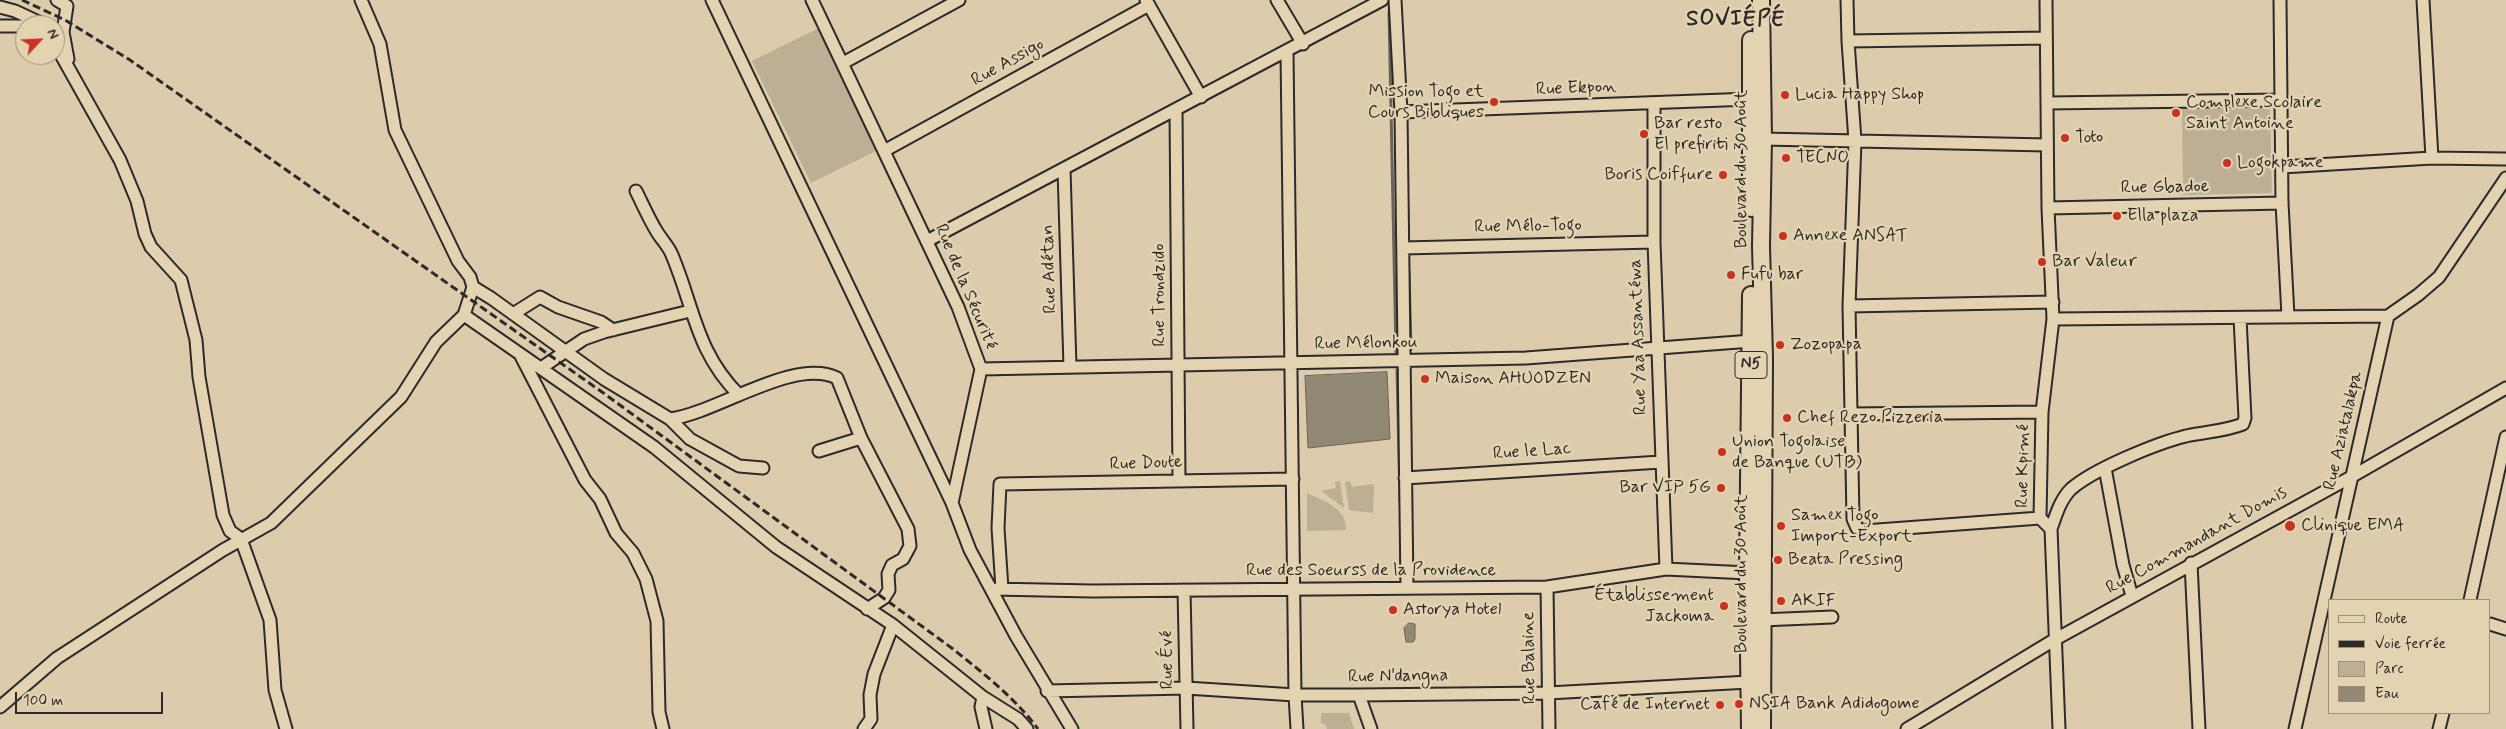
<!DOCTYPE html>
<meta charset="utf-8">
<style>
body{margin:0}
#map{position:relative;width:2506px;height:729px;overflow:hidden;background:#ddccab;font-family:Mynerve,sans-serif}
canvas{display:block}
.legend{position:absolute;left:2328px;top:599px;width:162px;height:115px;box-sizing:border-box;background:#e4d3b0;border:1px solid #9a907b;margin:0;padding:6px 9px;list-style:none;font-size:15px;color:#2b2b2b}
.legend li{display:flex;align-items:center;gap:10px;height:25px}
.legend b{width:25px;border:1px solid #9a907b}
.north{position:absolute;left:15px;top:15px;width:50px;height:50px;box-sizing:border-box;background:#e4d3b0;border:1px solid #9a907b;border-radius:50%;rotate:65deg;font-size:14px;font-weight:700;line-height:20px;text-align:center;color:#2b2b2b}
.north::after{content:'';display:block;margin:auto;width:18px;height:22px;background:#c8321e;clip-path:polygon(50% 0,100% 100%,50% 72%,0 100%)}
.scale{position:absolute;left:15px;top:692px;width:148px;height:22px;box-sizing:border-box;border:2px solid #2b2b2b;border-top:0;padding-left:6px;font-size:15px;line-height:18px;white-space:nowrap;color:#2b2b2b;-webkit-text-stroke:4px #e4d3b0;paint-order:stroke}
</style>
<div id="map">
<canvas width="2506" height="729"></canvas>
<ul class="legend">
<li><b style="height:6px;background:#e4d3b0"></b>Route</li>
<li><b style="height:6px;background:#2b2b2b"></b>Voie ferrée</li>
<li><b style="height:14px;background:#bcaf93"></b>Parc</li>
<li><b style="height:14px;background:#928975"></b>Eau</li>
</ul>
<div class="north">N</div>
<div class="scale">100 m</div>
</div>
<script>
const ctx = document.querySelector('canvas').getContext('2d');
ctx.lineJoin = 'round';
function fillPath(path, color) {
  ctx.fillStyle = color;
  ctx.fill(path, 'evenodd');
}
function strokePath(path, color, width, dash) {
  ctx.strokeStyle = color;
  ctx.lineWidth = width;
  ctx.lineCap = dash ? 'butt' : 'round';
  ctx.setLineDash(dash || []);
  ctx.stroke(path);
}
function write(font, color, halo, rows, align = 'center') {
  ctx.font = font + ' Mynerve,sans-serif';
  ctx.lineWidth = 4.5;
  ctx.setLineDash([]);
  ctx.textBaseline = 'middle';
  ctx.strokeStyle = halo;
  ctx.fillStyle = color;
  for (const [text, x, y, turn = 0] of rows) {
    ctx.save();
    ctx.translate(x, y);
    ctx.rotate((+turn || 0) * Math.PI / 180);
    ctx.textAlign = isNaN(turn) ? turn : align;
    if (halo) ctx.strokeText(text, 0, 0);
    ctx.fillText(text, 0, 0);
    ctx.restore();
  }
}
fillPath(new Path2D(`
 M821 27 880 149 811 183 752 61Z
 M2270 107 2272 193 2183 195 2182 108Z
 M1340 481 1344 508 1321 491 1336 488 1335 482Z
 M1350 481 1352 487 1374 484 1373 513 1349 510 1345 482Z
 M1307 493C1325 502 1346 507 1346 530L1307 531Z
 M1321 713H1349L1354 729H1327L1326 725 1321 723Z`), '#bcaf93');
const water = new Path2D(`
 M1387 372 1390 439 1308 448 1305 376Z
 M1409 623 1415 624V639L1413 642H1406L1404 628Z`);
fillPath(water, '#928975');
strokePath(water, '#696357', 1);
strokePath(new Path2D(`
 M1389 12 1396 353
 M1409 271 1411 349
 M1397 370 1400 501
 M1401 577V555`), '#696357', 3);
const minor = new Path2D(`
 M57 0 67 6 63 32 68 59
 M712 0 952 503
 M812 0 958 307 981 369 952 503 970 550 1016 636 1072 729
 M1146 0 1201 97
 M1277 0 1303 44
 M1395 0 1401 112 1407 588
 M1847 0 1848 41 1855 141 1849 306 1853 519 1857 528 1864 531 2040 518
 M2046 0 2048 208 2053 319 2042 412 2040 518 2051 529 2059 729
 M2280 0 2282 203 2288 316
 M2423 0 2432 158
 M0 7 15 11 45 25
 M0 26H25
 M1848 41 2046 38
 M55 44 120 160 137 201 145 234 151 247 181 280 196 340 199 377 223 515 230 531 241 539 270 620 275 690 286 729
 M1287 52 1295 695 1297 729
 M843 63 959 0
 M2047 103 2281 100
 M1654 104V242L1666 569
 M1176 110 1179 480
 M1401 112 1751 99
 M1763 139 2047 145
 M884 151 1149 5
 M2282 167 2432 158 2506 159
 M1064 169 1070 367
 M636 191C643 205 649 219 657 232 662 240 669 247 672 255 694 307 696 352 739 395
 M2048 208 2282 203
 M927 241 1382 0
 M1403 248 1654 242
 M473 287 491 298 604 379 670 419 690 439 739 466 763 468
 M1849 306 2053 302
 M513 314 540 297 558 307 601 322 613 330
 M464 315 654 447 776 547 893 625 983 697 1018 719 1027 729
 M2053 319 2388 316 2418 295 2439 277 2506 178
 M521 356 585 480 600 499 616 533 633 553 646 579 657 621 659 712 663 729
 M541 368 584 339 604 332 690 311
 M981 369 1526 358 1752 341
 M1850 414 2042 412
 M670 419C717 413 793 357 837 378L861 438 908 529 910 546 903 559 892 565 888 574 889 590 884 598 867 609
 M819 451 861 438
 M2105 468 2123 565 2132 596
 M1405 478 1661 462
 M2051 529C2056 515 2060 500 2071 489 2094 469 2157 443 2186 436 2205 432 2226 431 2243 424L2245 418 2240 318
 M2191 563 2199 729
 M1547 587 1549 729
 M993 589 1092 591 1547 587 1666 569 1748 573
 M1002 589 998 528 1000 484 1293 479
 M1184 590 1187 729
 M2470 600 2506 437
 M1761 620 1832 617
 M2490 624 2506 629
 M1047 691 1186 688 1295 695H1359L1548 693 1749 682
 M1359 695 1371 729
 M983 697 981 707 986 729
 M0 707 57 658 223 550 271 523 401 397 436 342 464 315 473 287 470 277 458 261 395 130 380 44 361 0
 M864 729 871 719 870 695 874 674 893 625
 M1907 729 2054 640 2351 477 2506 388
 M2295 729 2388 316
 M2439 729 2443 713`);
const highway = new Path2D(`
 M1761 0 1763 139 1761 246 1764 358 1762 729
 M1751 208V40
 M1750 729 1748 573 1751 295`);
strokePath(minor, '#2b2b2b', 15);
strokePath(highway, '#2b2b2b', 20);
strokePath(minor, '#e4d3b0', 11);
strokePath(highway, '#e4d3b0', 16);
strokePath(new Path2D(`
 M22 0 65 20 130 60 602 392 953 649C983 673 1015 698 1038 729`), '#2b2b2b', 3, [8, 4]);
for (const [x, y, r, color] of [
 [1785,95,5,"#c8321e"],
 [1494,102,5,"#c8321e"],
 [2176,113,5,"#c8321e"],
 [1644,134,5,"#c8321e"],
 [2065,138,5,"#c8321e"],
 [1786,158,5,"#c8321e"],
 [2227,163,5,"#c8321e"],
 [1723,175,5,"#c8321e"],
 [2117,216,5,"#c8321e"],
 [1783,236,5,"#c8321e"],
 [2042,262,5,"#c8321e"],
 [1731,275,5,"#c8321e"],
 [1780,345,5,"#c8321e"],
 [1425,379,5,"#c8321e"],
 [1787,418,5,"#c8321e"],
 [1722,452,5,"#c8321e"],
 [1721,488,5,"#c8321e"],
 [1781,526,5,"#c8321e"],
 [2290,526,6,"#c8321e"],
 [1778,560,5,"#c8321e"],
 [1781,601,5,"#c8321e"],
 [1724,606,5,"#c8321e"],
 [1393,610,5,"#c8321e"],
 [1739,704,5,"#c8321e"],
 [1720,705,5,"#c8321e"]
]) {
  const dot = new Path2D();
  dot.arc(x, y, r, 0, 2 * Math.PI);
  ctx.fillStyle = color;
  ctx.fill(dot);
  strokePath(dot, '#e4d3b0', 2);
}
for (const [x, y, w] of [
 [1751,365,32]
]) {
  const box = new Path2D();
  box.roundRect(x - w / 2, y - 13.5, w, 27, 4);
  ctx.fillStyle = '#e4d3b0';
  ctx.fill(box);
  strokePath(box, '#2b2b2b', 1);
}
write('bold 16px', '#2b2b2b', null, [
 ["N5",1751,365]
]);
write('18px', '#2b2b2b', '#e4d3b0', [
 ["Rue Assigo",1008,63,-29],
 ["Rue Ekpon",1576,89,-2],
 ["Boulevard du 30 Août",1742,169,-90],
 ["Rue Gbadoe",2165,188,-1],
 ["Rue Mélo-Togo",1528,227,-1],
 ["Rue Adétan",1050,269,-92],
 ["Rue de la Sécurité",965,287,67],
 ["Rue Trondzido",1160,295,-90],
 ["Rue Yaa Assantéwa",1639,337,-92],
 ["Rue Mélonkou",1366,344,-1],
 ["Rue Aziatalakpa",2344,431,-77],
 ["Rue le Lac",1532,452,-4],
 ["Rue Doute",1146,464,-2],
 ["Rue Kpimé",2024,466,-89],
 ["Rue Commandant Domis",2197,541,-29],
 ["Rue des Soeurss de la Providence",1371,571],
 ["Boulevard du 30 Août",1742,574,-90],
 ["Rue Balaine",1530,658,-91],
 ["Rue Évé",1168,660,-91],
 ["Rue N'dangna",1398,677,-1]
]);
write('18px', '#2b2b2b', '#e4d3b0', [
 ["Mission Togo et",1484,92,"right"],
 ["Cours Bibliques",1484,113,"right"],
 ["Lucia Happy Shop",1795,95],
 ["Complexe Scolaire",2186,103],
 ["Saint Antoine",2186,124],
 ["Bar resto",1654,124],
 ["El prefiriti",1654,145],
 ["Toto",2075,138],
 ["TECNO",1796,158],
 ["Logokpame",2237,163],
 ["Boris Coiffure",1713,175,"right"],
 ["Ella plaza",2127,216],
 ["Annexe ANSAT",1793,236],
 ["Bar Valeur",2052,262],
 ["Fufu bar",1741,275],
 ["Zozopapa",1790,345],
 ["Maison AHUODZEN",1435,379],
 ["Chef Rezo Pizzeria",1797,418],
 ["Union Togolaise",1732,442],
 ["de Banque (UTB)",1732,463],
 ["Bar VIP 5G",1711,488,"right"],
 ["Samex Togo",1791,516],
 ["Import-Export",1791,537],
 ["Clinique EMA",2301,526],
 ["Beata Pressing",1788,560],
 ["Établissement",1714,596,"right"],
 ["Jackoma",1714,617,"right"],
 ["AKIF",1791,601],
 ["Astorya Hotel",1403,610],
 ["NSIA Bank Adidogome",1749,704],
 ["Café de Internet",1710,705,"right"]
], 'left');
ctx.letterSpacing = '1px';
write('bold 22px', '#2b2b2b', '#e4d3b0', [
 ["SOVIÉPÉ",1736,20]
]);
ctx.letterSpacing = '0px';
</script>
